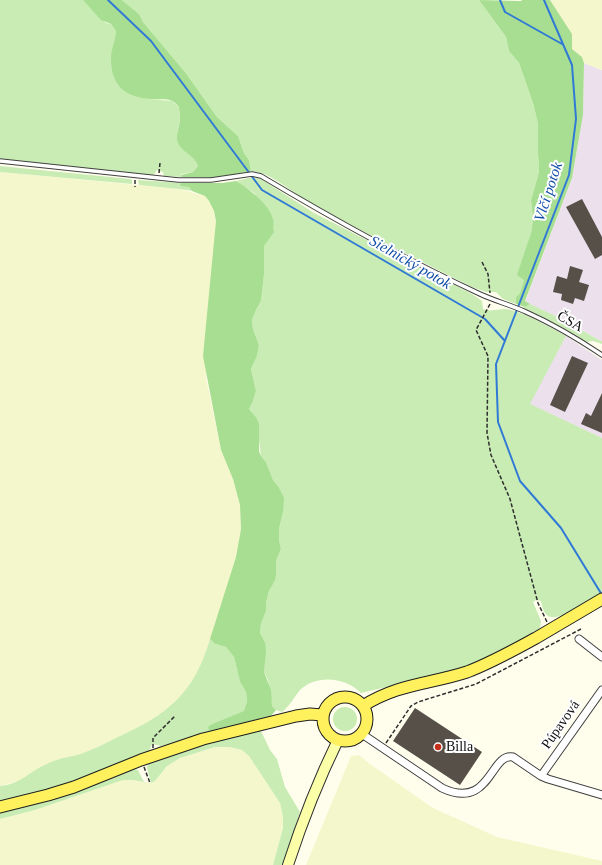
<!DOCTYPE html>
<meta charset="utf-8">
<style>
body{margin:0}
canvas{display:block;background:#fffeed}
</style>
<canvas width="602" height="865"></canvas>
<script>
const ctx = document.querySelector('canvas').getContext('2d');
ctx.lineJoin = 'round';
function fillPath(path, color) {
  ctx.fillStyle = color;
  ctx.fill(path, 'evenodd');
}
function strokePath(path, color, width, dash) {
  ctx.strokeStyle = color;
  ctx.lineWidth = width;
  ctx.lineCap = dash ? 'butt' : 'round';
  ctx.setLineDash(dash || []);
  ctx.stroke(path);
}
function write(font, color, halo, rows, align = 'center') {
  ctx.font = font + ' "Times New Roman",serif';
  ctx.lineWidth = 4;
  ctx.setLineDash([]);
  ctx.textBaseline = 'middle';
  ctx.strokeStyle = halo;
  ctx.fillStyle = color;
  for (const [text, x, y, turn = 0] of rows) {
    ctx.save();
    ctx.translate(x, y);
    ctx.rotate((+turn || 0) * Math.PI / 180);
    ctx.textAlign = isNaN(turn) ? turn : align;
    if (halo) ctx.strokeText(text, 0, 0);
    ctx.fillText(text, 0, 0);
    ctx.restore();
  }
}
fillPath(new Path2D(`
 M584 63 602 70V341L599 340 564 320 525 302 572 178 583 115Z
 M566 336 602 360V438L529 404Z`), '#ece0ec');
fillPath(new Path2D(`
 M550 0H602V70L584 63 582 57 572 49V34Z
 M0 172 179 189 205 196 209 201 214 211 216 221 206 378 221 450 233 479 240 505 241 529 236 557 206 653 198 672 184 693 175 704 162 713 138 728 82 754 49 763 23 780 0 786Z
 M215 747H229L242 750 249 756 280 803 283 817V828L273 865H0V819L35 810 123 780H133L151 783 155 781 167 766 180 758Z
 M359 755 370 764 433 808 497 837 602 861V865H306L351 756Z`), '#f4f7cb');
fillPath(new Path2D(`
 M0 0H83L106 23 111 24 116 31V39L112 51 149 99 172 101 179 107 180 118 177 133 186 152 195 159 198 166 193 172 181 174 182 177 164 176 163 172 156 170V172L153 175 0 159Z
 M122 0H479L506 37 509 51 519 63 533 103 538 124V153L539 172 531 200 533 219 531 233 525 254 524 280 520 293 516 297V304L503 299 496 292H486L472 287C418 260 365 233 312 204 294 194 271 172 251 171L249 160 244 153 238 136 217 117 185 72 143 22 139 14Z
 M0 166 130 179 132 180V184L0 172Z
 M253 177 261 179 314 213 472 294 482 301 483 309C494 313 500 307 511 310 530 315 549 327 566 336L530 404 602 438V593C593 598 557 625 547 615 543 612 542 605 541 601L536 600 533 602 541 621 540 628 536 632 475 664 433 676 361 693C346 677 316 674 300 690 294 697 290 706 282 712L276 710 272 706 268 680 264 672 265 642 260 633 261 624 266 611V603L269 591 276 575V561L281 549 279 540V529L283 512 278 486 273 480 266 462 261 456 256 417 249 409 253 401 256 391 251 369 257 356 259 345 253 329 252 320 256 310 261 301 264 275V246L274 231 272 218 254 193 236 181Z
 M138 180 181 183 180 184 189 187 192 191 179 189 139 185Z
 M530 304 564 320 599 340 602 341V344L593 341 587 342 560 326 522 307H525Z
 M210 639 215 644 226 647 234 657 240 682 246 692 247 702 245 711 212 724 209 730 211 731 169 744 161 746 152 744 149 751C101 773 51 790 0 802V786C22 784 31 770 49 763 59 758 71 757 81 754 94 749 106 743 118 737 168 714 194 694 210 639Z
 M333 719a12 12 0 1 1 24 0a12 12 0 1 1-24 0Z
 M260 729 270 750 277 759 285 787 300 812 283 865H273L283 828V817L280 803 249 756 242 750 229 747H215L180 758 167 766 155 781 151 783 147 768 148 764C185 750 222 739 260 729Z
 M134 769 138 770 144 782 133 780H123L35 810 0 819V812L60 796Z`), '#c8ecb4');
fillPath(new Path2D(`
 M83 0H122L139 14 143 22 185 72 217 117 238 136 244 153 249 160 251 171 217 178 182 177 181 175 193 172 198 166C194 155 185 154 179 145 174 136 180 126 180 117 180 114 179 110 179 107 177 105 175 102 172 101 166 98 157 100 151 99 124 97 111 85 111 58 111 48 116 41 116 31L111 24 101 20Z
 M479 0 521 1 522 0H550L572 34V49L582 57 584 63 583 115 572 178 525 301 530 304 525 307 516 304V297L520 293 524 280 517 275 531 233 533 219 531 200 539 172 538 153V124L533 103 519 63 509 51 506 37Z
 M236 181C248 188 269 204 273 219 274 223 273 227 274 232L264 246V275L261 301 256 310 252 320 253 329 259 345 257 356 251 369 256 391 253 401 249 409 256 417 259 424V451L261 456 266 462 273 480 278 486 284 498 283 512 279 529V540L281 549 276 561V575L275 580 269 591 266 603V611L261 624 260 633 265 642 266 651 264 672 271 690 272 706 276 710 271 716 211 731 209 730 208 727 212 724 244 711 247 702 246 692 240 682 234 657 226 647 215 644 210 639 236 557 241 529 240 505 233 479 221 450 203 356 216 221 214 211 209 201 205 196 192 191 189 187 181 186 180 184 181 183H222Z`), '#a8de92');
strokePath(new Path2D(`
 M108 0 151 41 262 190 485 319 505 341
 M500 0 505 12 562 44
 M544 0 572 65 576 119 569 175 496 364 498 422 520 481 561 528 602 595`), '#307ad6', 2);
fillPath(new Path2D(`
 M582 199 602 237V255L595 259 566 207Z
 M570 266 583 270 579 282 589 285 584 301 575 298 573 304 561 300 562 294 553 292 557 276 567 279Z
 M572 356 588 363 565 412 550 405Z
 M602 393V433L581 424 586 413 591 416Z
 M415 708 482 752 460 785 393 741Z`), '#565049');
const lane = new Path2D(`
 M0 161 178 180H211L252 174 261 176C333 219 405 259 480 294 495 301 511 305 526 312 553 324 578 339 602 355`);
const street = new Path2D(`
 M579 639 602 657
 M362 734 442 788C491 811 490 752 513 757L541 776 548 779 602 795
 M541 776 602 690`);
const secondary = new Path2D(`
 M288 865C302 822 318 781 338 740`);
const primary = new Path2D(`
 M323 719a22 22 0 1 1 44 0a22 22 0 1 1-44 0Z
 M363 706C397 684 430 684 467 672 491 663 514 650 536 638 558 625 580 612 602 599
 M0 807 48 795 74 787 141 760 203 739 296 716 310 714 323 715`);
strokePath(lane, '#404040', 5.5);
strokePath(street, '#404040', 9);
strokePath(secondary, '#2f2f2f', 12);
strokePath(primary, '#1e1e1e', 13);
strokePath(new Path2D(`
 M159 173 160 163
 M135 180V187
 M482 262 488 274 490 293
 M490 304 476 330 488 356 487 433 491 455 510 499 538 603 547 622
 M386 743 411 706 418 702 476 684 581 629
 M153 748V738L175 716
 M144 767 150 783`), '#2f2f2f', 1.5, [4, 2]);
strokePath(lane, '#fff', 3.5);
strokePath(street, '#fff', 7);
strokePath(secondary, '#fbffa8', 10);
strokePath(primary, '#fff15d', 11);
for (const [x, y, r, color] of [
 [438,747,4,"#c62e1c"]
]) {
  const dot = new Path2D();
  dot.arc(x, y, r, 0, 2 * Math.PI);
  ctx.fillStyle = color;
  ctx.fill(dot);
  strokePath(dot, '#fff', 1.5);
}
write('14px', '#0d0d0d', '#fff', [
 ["ČSA",570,322,29],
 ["Púpavová",561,725,-55]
]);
write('14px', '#0d0d0d', '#fff', [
 ["Billa",446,747]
], 'left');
write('italic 15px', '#0e4ca7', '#fff', [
 ["Vlčí potok",549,192,-72],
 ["Sielnický potok",410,263,30]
]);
</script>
